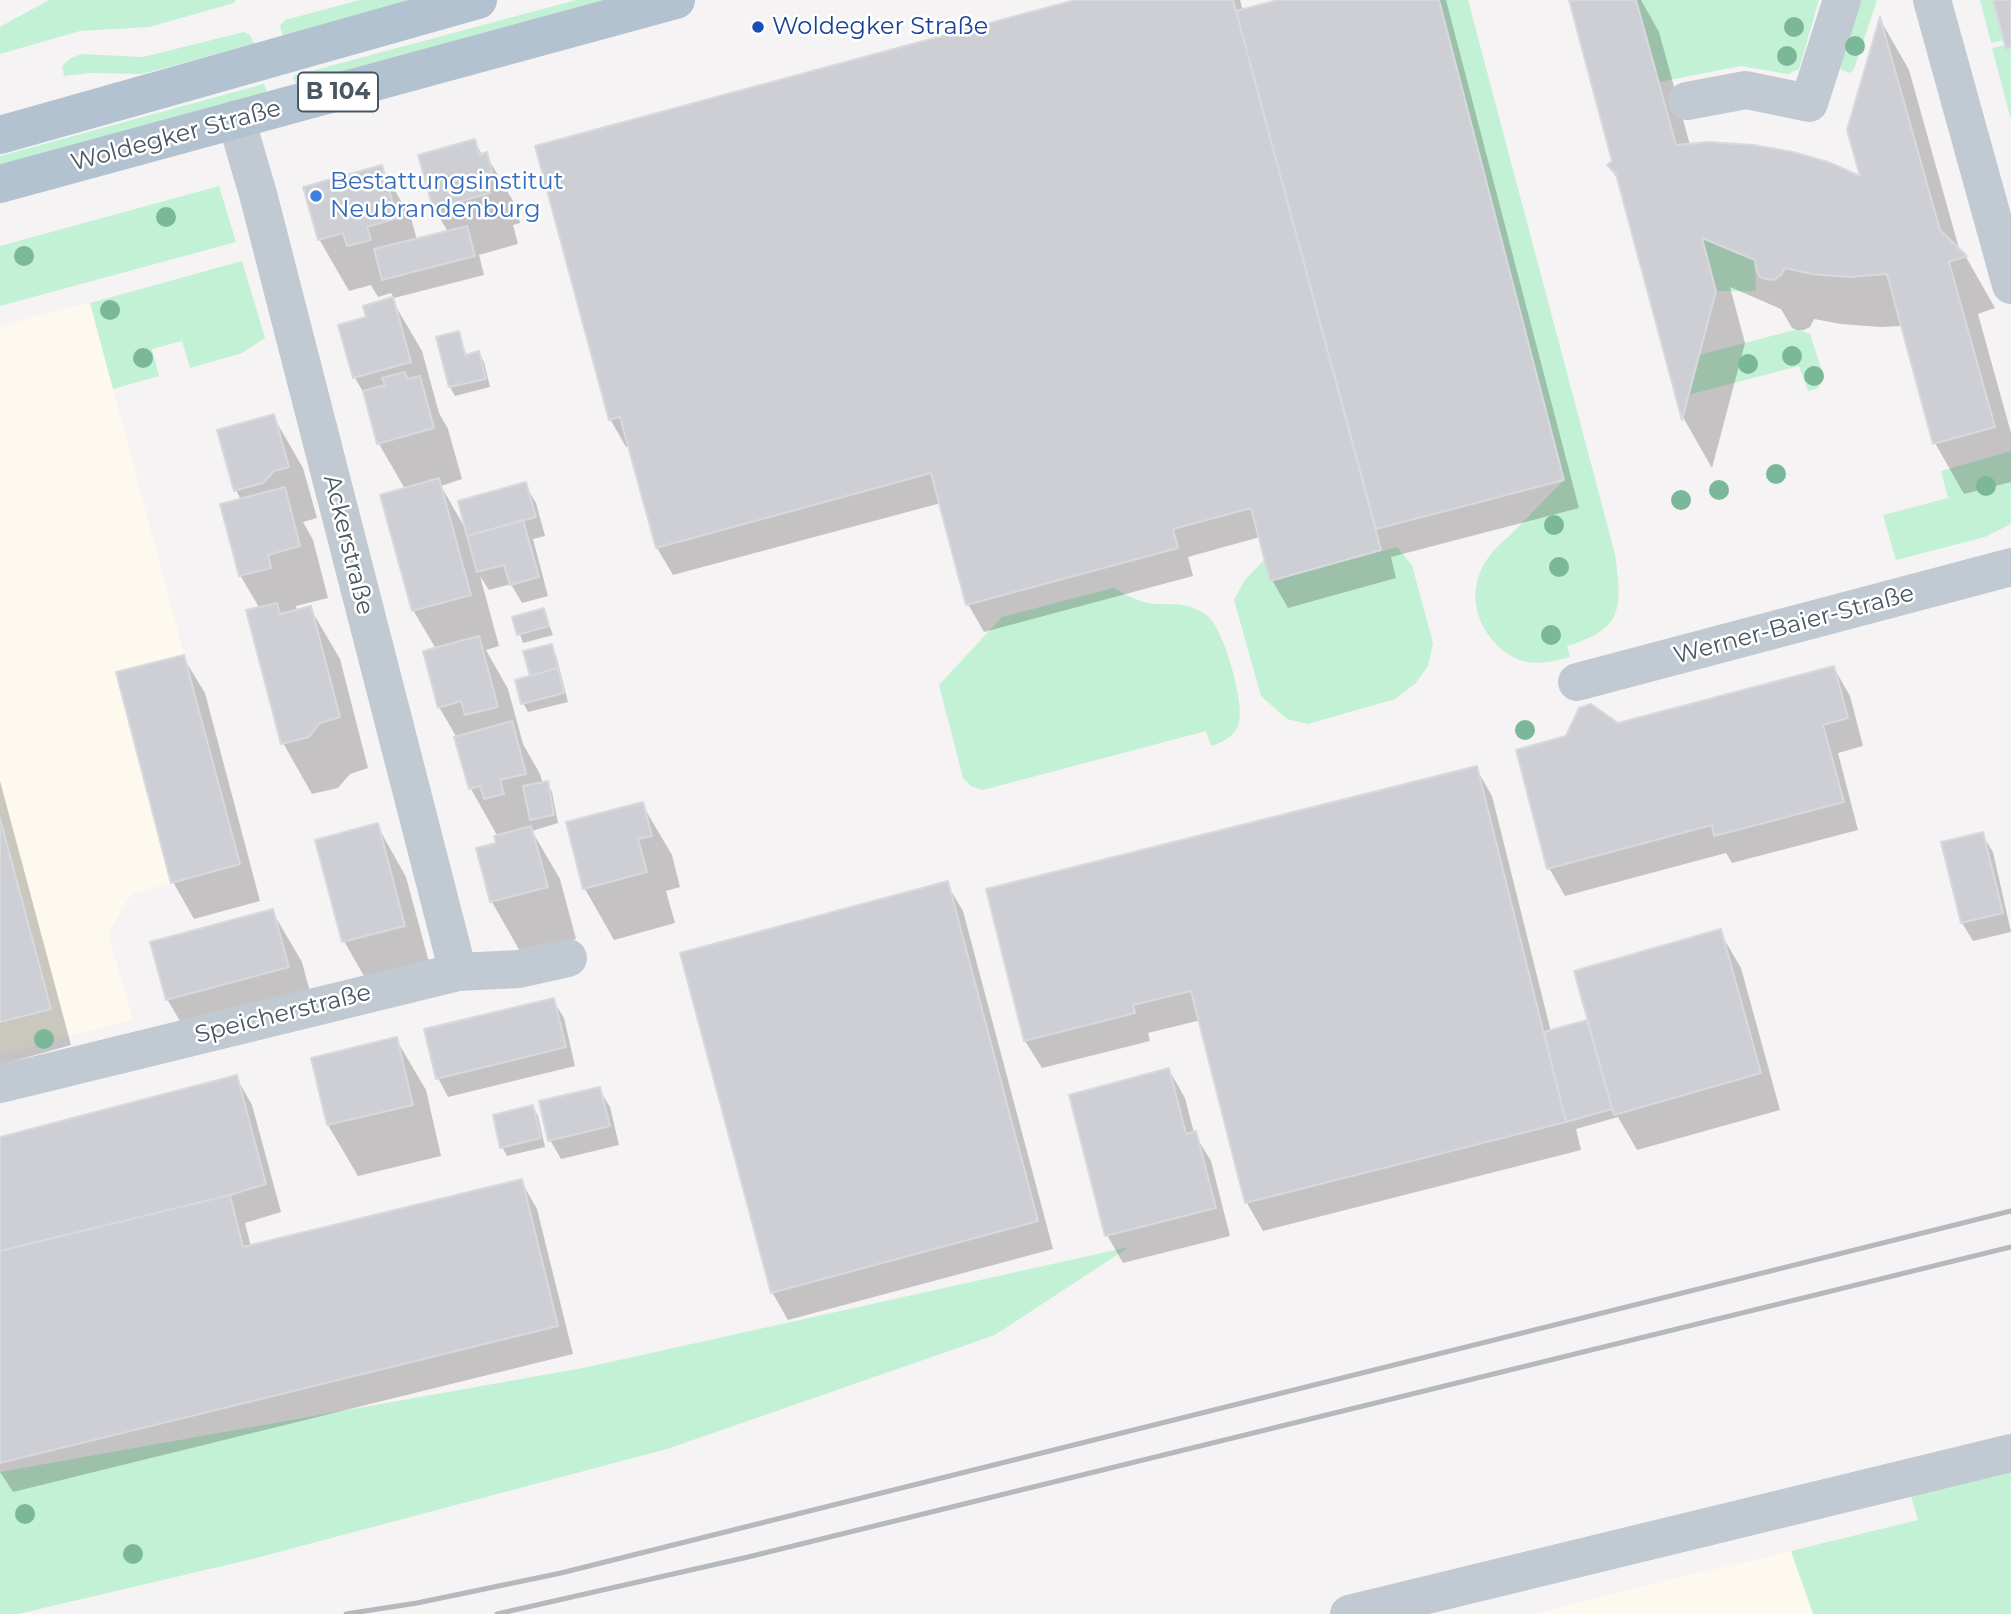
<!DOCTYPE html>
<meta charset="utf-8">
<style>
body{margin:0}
canvas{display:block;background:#f5f3f3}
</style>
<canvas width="2011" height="1614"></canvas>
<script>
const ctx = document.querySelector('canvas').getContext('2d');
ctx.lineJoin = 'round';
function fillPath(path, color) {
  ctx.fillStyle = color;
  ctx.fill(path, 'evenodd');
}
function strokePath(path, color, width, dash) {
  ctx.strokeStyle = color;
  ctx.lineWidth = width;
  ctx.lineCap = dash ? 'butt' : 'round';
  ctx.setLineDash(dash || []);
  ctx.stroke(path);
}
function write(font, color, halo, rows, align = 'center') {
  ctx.font = font + ' Montserrat,sans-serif';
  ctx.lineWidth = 5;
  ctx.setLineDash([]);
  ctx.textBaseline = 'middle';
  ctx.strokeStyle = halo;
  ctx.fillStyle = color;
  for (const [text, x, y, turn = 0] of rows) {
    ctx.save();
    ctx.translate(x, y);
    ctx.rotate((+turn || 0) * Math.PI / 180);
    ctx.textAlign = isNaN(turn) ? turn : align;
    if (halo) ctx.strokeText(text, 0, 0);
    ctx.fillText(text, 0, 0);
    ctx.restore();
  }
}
fillPath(new Path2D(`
 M90 303 240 864 131 894 108 934 133 1019 0 1055V326Z
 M1791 1551 1813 1614H1534L1699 1573Z`), '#fdf9ef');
fillPath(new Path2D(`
 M49 0H236L234 3 149 27 80 31 0 54V27Z
 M360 0H418L283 36 280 26 285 20Z
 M576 0H618L297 87 293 76Z
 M1439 0H1468L1615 554C1622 606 1625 629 1567 646L1570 657C1539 665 1520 668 1496 644 1474 621 1468 589 1486 561 1494 548 1509 537 1519 526 1534 511 1549 495 1564 480Z
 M1636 0H1819L1799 69 1788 74 1741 66 1659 82Z
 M1860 0H1877L1854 69 1850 73 1841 70 1840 64Z
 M1980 0H1993L2004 40 1991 43Z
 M244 32 250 35 254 44 142 74 90 73 64 76 62 66 71 58 82 54 143 57Z
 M2005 45 2006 49 2011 47V120L1992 48Z
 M264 84 268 95 0 168V156Z
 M219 186 236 242 0 306V246Z
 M1702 238 1755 260 1756 291H1716Z
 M242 261 265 338 242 353 190 368 182 341 152 349 159 376 113 389 90 303Z
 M1798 329 1810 334 1824 377 1818 388 1808 391 1799 366 1688 395 1699 355Z
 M2011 451V523L2009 525 1985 537 1896 560 1883 515 1948 498 1941 471Z
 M1397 547 1412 565 1433 643 1428 666 1415 684 1395 699 1308 724 1287 719 1261 696 1234 600 1244 581 1264 560 1271 581Z
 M1113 588C1124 593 1136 601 1148 603 1173 607 1179 599 1205 614 1223 624 1245 703 1239 723 1235 736 1223 742 1211 746L1206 731 983 790 971 786 963 778 939 685 1002 617Z
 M1129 1247 995 1335 667 1449 252 1559 18 1614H0V1472L588 1367Z
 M2011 1470V1614H1813L1791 1551 1918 1520 1911 1496Z`), '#c3f1d5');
fillPath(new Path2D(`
 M1081 0H1240L1243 11 1285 0H1446L1579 508 1391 557 1396 578 1288 608 1272 580 1260 537 1188 557 1193 576 984 632 968 604 941 503 673 575 657 548 630 446 626 447 610 419Z
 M1573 0H1641L1659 32 1690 145 1862 179 1881 21 1909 70 1960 252 1966 257 1995 308 1978 314 2011 433V482L1964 494 1935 443 1903 326 1880 327 1841 324 1814 319 1810 327 1804 330H1797L1792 328 1781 309 1730 287 1745 343 1712 468 1684 419 1620 184 1609 165 1614 161Z
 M474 141 483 156 486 155 516 206 520 223 513 225 518 244 479 255 484 275 394 298 391 293 378 297 371 285 349 291 319 239 381 167 411 218 417 240 448 232 434 208Z
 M392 300 422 351 439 413 448 429 462 479 441 486 465 528 525 484 536 503 545 536 533 539 548 596 522 603 511 584 489 590 480 576 499 646 486 650 508 689 523 744 540 774 543 784 547 783 552 792 558 823 532 831 560 879 576 939 521 953 492 902 478 850 498 844V837L471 789 457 738 439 707 436 649 413 610 405 489 379 444 366 397 355 378 340 326 368 318Z
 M458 333 467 356 479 353 484 362 490 387 455 396 450 387Z
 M273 416 303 468 317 518 303 522 313 540 328 598 296 606 297 612 310 608 340 659 368 768 350 774 338 788 312 794 283 743 260 609 240 575 241 500 236 490Z
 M543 610 553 635 523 643 514 618Z
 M551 646 556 655 568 702 528 712 523 703 532 677Z
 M183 657 205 693 260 901 194 919 173 882Z
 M1834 668 1850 696 1863 746 1838 753 1858 830 1732 863 1726 853 1565 896 1549 868 1567 738Z
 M1476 768 1492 796 1551 1032 1589 1021 1720 932 1741 968 1780 1110 1637 1150 1618 1117 1576 1129 1581 1150 1263 1231 1247 1203 1201 1020 1148 1033 1150 1041 1042 1068 1025 1041Z
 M0 781 71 1045 0 1065Z
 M642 804 672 855 680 887 666 891 675 923 614 940 585 889 568 824Z
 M377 825 406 877 433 977 373 992 344 941Z
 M1982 834 1993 852 2011 932 1973 941 1962 923Z
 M947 884 963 911 1053 1249 788 1320 772 1292Z
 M272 911 302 962 317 1018 197 1050 167 999Z
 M553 1000 564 1018 575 1066 448 1097 438 1078Z
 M396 1039 426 1090 441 1156 358 1176 328 1125 313 1059Z
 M1169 1070 1185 1098 1194 1133 1211 1161 1230 1236 1123 1263 1107 1235Z
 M236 1077 252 1105 281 1212 245 1223 251 1247 521 1181 537 1209 573 1354 13 1492 0 1472V1139Z
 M599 1089 610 1107 619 1145 561 1159 550 1140Z
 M533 1107 538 1116 545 1147 507 1156 502 1147Z`), '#0003');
const building = new Path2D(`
 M1075 0H1233L1381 550 1270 581 1251 508 1173 529 1178 548 966 605 931 473 656 548 620 417 609 420 535 146Z
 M1278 0H1439L1564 480 1376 529 1236 11Z
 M1569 0H1636L1676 145 1709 142 1753 145 1793 152 1828 162 1860 176 1847 130 1880 17 1940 230 1967 256 1949 262 1995 427 1933 444 1887 274 1849 277 1811 274 1785 268 1781 275 1774 280 1766 279 1760 277 1756 269 1755 260 1702 238 1716 291 1682 420 1616 174 1607 165 1612 161Z
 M1993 0H2011V47L2006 49Z
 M475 139 479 155 487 152 492 172 485 174 490 193 433 209 418 155Z
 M382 165 397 218 367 227 371 240 347 246 343 233 318 240 303 187Z
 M467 226 475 256 382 280 374 249Z
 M393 297 411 362 353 378 338 325 366 317 363 306Z
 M459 331 465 355 479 351 486 379 449 387 436 337Z
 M405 372 407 379 420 376 434 428 377 444 363 391 385 385 382 378Z
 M274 414 289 467 274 471 263 483 234 491 217 430Z
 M439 478 471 595 412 611 380 495Z
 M526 482 536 517 467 536 458 501Z
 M285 487 300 546 268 555 271 568 239 576 220 504Z
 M523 520 539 577 510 585 504 565 477 572 467 536Z
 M277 603 280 614 311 606 340 717 320 723 309 737 281 744 246 610Z
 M544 608 549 626 517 635 512 617Z
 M479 636 498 707 465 715 461 701 438 708 423 651Z
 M552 644 558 668 530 676 523 651Z
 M184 655 240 864 171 883 116 672Z
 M1834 666 1848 718 1823 725 1844 802 1714 836 1712 825 1547 869 1516 750 1566 736 1579 708 1591 704 1618 723Z
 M558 668 564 693 521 704 515 680Z
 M512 721 526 774 500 780 504 794 484 799 480 786 469 789 454 737Z
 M1477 766 1566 1122 1245 1203 1191 991 1133 1005 1135 1013 1024 1041 986 889Z
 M548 781 554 815 530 820 523 786Z
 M643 802 652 836 638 839 647 872 583 889 566 822Z
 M0 818 51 1009 0 1022Z
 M378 823 405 926 342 942 315 840Z
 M531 826 548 887 490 902 476 848 496 843 494 836Z
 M1983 832 2003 913 1961 923 1941 842Z
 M948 881 1038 1221 771 1293 680 953Z
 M273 909 289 967 166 1000 150 942Z
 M1721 929 1761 1073 1614 1115 1574 971Z
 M554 998 566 1047 436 1079 424 1029Z
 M1587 1020 1612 1109 1566 1122 1544 1032Z
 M397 1037 413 1105 327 1125 311 1058Z
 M1169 1068 1186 1134 1196 1131 1216 1208 1105 1236 1069 1095Z
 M237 1075 266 1184 230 1195 0 1251V1137Z
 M600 1087 610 1126 548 1141 539 1101Z
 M533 1105 541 1138 500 1148 493 1115Z
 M522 1179 558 1326 0 1463V1251L230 1195 243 1247Z`);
fillPath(building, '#cdcfd5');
strokePath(building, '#d7d9de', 2);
strokePath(new Path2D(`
 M1932 0 2011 285
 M1687 101 1746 90 1809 103 1842 0
 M236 119 258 194 458 972
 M1577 682 2011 567
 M0 1084 458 972 519 969 568 958
 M1349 1614 2011 1453`), '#c1cad2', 38);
strokePath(new Path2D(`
 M0 135 478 0
 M0 184 676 0`), '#b3c2d1', 38);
strokePath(new Path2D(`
 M346 1614 417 1603 561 1573 2011 1211
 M497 1614 748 1557 2011 1247`), '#b5b8bd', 5);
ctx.fillStyle = '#7bb799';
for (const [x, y] of [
 [1794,27],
 [1855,46],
 [1787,56],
 [166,217],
 [24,256],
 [110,310],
 [1792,356],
 [143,358],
 [1748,364],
 [1814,376],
 [1776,474],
 [1986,486],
 [1719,490],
 [1681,500],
 [1554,525],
 [1559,567],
 [1551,635],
 [1525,730],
 [44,1039],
 [25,1514],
 [133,1554]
]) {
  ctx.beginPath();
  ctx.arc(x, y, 10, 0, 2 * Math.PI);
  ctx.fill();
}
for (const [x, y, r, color] of [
 [758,27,7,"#1a4fb4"],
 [316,196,7,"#3f7fe0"]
]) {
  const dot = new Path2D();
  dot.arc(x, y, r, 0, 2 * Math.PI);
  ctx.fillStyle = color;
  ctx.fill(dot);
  strokePath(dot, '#fff', 2.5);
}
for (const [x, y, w] of [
 [338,92,80]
]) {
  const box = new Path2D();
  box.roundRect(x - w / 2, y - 19.5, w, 39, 5);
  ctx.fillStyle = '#fff';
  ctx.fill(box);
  strokePath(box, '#4a5661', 2);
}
write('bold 23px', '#4a5661', null, [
 ["B 104",338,92]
]);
write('24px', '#164399', '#fff', [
 ["Woldegker Straße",772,27]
], 'left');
write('24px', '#4a5661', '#fff', [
 ["Woldegker Straße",176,136,-15],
 ["Ackerstraße",348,545,76],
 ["Werner-Baier-Straße",1794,625,-15],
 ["Speicherstraße",283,1014,-14]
]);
write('24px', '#366cbe', '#fff', [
 ["Bestattungsinstitut",330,182],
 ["Neubrandenburg",330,210]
], 'left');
</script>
